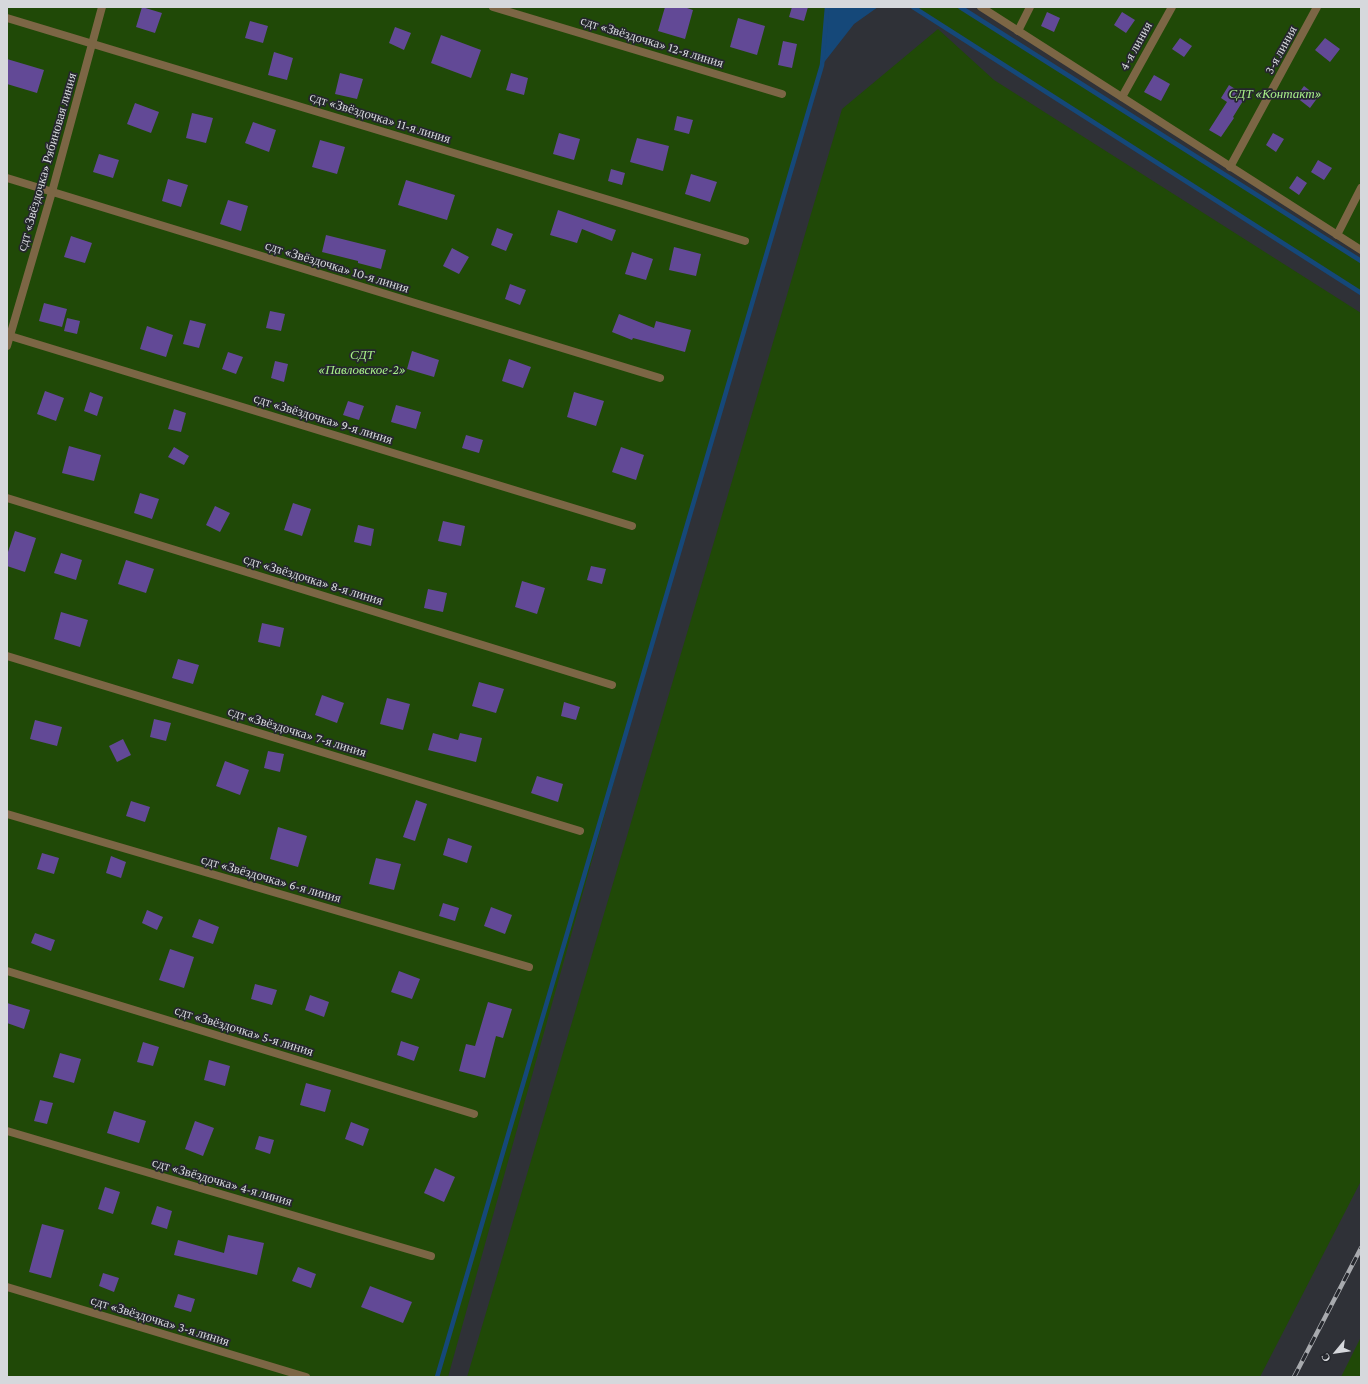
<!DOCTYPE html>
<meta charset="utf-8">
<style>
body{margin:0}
#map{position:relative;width:1368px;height:1384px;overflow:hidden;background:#2f3137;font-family:"Crimson Pro",serif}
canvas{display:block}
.frame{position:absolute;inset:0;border:8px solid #d6d8dc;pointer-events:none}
.north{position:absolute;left:1316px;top:1332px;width:40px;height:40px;-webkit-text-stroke:3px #25272d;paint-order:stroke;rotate:241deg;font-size:11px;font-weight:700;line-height:16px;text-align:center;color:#d6d8dc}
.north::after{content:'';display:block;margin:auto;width:14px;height:18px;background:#d6d8dc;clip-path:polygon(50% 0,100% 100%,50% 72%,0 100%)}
</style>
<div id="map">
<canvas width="1368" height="1384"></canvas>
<div class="frame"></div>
<div class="north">С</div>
</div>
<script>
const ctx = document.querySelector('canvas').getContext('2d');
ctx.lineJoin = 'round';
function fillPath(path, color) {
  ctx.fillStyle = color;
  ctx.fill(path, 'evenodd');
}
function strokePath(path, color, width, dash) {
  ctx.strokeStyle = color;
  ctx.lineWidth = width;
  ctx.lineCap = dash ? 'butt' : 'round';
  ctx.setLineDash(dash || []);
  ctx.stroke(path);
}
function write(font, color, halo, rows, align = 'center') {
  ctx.font = font + ' "Crimson Pro",serif';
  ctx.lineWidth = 3.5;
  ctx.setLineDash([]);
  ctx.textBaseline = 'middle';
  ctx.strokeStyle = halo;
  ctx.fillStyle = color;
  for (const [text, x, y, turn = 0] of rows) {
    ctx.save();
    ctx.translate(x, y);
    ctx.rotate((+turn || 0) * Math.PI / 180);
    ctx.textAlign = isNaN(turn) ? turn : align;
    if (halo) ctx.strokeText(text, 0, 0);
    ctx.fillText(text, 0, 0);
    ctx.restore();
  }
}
fillPath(new Path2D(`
 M7 7H830L825 24 822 65 655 634 448 1377H7Z
 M913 7H960L1361 261V293Z
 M975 7H1361V252Z
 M938 29 994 80 1361 313V1181L1260 1377H467L842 109Z
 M1361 1337V1377H1341Z`), '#204907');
fillPath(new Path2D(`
 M827 7H878L854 24 822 65Z`), '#154879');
strokePath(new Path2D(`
 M913 7 1361 293
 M960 7 1361 261
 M437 1377 822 65 827 7`), '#154879', 4.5);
fillPath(new Path2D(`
 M142 7 162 13 155 33 136 27Z
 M665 7H684L693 10 685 39 658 31Z
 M792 7H808L804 21 789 17Z
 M1047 12 1060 18 1054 32 1041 26Z
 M1122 12 1135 20 1126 33 1114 25Z
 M738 18 765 26 757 55 730 47Z
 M250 21 268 26 263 43 245 38Z
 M395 27 411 33 404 50 389 43Z
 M441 35 481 50 471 78 431 63Z
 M1180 38 1192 46 1184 57 1172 49Z
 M1325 38 1340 49 1330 62 1315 50Z
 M783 41 797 44 792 68 778 65Z
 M274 52 293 58 287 80 268 75Z
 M7 59 44 70 37 93 7 84Z
 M340 73 363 79 357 99 335 94Z
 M511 73 528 78 524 95 506 90Z
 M1154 75 1170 84 1161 101 1144 92Z
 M1229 85 1246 96 1233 117 1234 118 1221 137 1209 130 1227 102 1221 98Z
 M1304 86 1318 97 1310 108 1296 97Z
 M135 103 159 112 151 133 127 124Z
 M192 113 213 118 206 143 186 138Z
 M677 116 693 120 689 134 674 130Z
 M253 122 276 130 269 152 245 143Z
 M559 133 580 139 574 160 553 154Z
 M1273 133 1284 139 1276 152 1266 145Z
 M637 138 669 146 663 171 630 162Z
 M320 140 345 147 337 174 312 167Z
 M99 154 119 160 113 178 93 172Z
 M1318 160 1332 168 1324 180 1311 172Z
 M611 169 625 173 622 185 608 181Z
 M691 174 717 182 710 202 685 194Z
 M1297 176 1307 183 1299 195 1289 188Z
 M168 179 188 185 181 207 162 201Z
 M406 180 455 195 447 220 398 205Z
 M228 200 248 206 241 231 220 224Z
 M558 210 616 230 612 241 582 229 577 243 550 235Z
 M497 228 513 234 506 251 491 245Z
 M326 235 386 250 381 269 358 263V261L322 252Z
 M71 236 92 243 85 263 64 257Z
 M674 247 701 254 696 276 669 270Z
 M452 248 469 257 459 274 443 266Z
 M632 252 653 259 646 280 625 274Z
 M510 284 526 290 520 305 505 299Z
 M44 303 67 309 62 327 39 321Z
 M270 311 285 314 281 331 266 328Z
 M619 314 654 328 656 321 691 330 685 352 633 338 632 340 612 332Z
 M67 318 80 321 77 334 64 331Z
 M190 320 206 324 199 348 183 344Z
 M147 326 173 335 166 357 140 349Z
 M412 351 439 360 434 377 407 369Z
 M228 352 243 357 236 374 222 369Z
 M509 359 531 367 523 388 502 381Z
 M275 361 288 364 284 382 271 378Z
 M45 391 64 398 56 421 37 414Z
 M90 392 103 397 97 416 84 411Z
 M574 392 604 401 596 426 567 417Z
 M348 401 364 406 359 420 343 415Z
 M396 405 421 412 416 429 391 422Z
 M174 409 186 413 181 432 168 429Z
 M466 435 483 440 479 453 462 448Z
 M69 446 101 455 94 481 62 473Z
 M174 447 189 456 184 465 168 457Z
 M621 447 644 455 636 480 612 472Z
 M140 493 159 499 152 519 134 513Z
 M293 503 311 509 302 536 284 530Z
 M215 506 230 513 220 532 206 525Z
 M443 521 465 526 461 546 438 541Z
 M358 525 374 529 371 546 354 542Z
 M15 531 36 538 25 572 7 566V555Z
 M61 553 82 560 76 580 54 573Z
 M126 560 154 569 146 593 118 584Z
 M591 566 606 569 602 584 587 580Z
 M522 581 545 588 537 614 515 607Z
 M428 589 447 593 443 612 424 608Z
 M61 612 88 620 80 647 54 639Z
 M262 623 284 628 280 647 258 642Z
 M178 659 199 665 193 684 172 678Z
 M479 682 504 689 496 713 472 706Z
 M322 695 344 703 337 723 315 715Z
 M387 698 410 704 403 730 380 724Z
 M564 702 580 707 576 720 561 716Z
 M154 719 171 723 166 741 150 737Z
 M35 720 62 727 57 746 30 739Z
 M433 733 458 740 460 733 482 738 476 762 428 750Z
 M123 739 131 755 117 762 109 746Z
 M268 751 284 754 280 772 264 768Z
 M225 761 249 770 240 795 216 786Z
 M537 776 563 784 558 802 531 793Z
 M416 800 427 804 415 841 403 837Z
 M131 801 150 807 145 822 126 816Z
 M278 827 307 836 298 867 270 859Z
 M448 838 472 846 467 863 443 855Z
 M42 853 59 858 54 874 37 869Z
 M111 856 126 862 121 878 106 873Z
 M376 858 401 864 394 890 369 884Z
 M443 903 459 908 455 921 439 916Z
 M491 907 512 915 505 934 484 926Z
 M147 910 163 917 157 930 142 923Z
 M199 919 219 927 213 944 192 937Z
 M35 933 55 940 51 951 31 943Z
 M170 949 194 957 184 988 159 980Z
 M399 971 420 979 412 999 391 992Z
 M255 984 277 990 272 1005 251 999Z
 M310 995 329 1002 324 1017 305 1010Z
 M488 1002 512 1009 503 1038 496 1036 485 1078 459 1071 466 1044 475 1046Z
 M7 1003 30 1010 24 1029 7 1023Z
 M401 1041 419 1047 414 1061 397 1055Z
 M143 1042 159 1047 153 1066 137 1062Z
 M60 1053 81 1059 74 1083 53 1077Z
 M209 1060 230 1066 225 1086 204 1080Z
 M306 1083 331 1090 325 1112 300 1105Z
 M40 1100 53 1103 47 1124 34 1121Z
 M114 1111 146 1121 139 1143 107 1133Z
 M195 1121 214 1128 203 1156 185 1149Z
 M351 1122 369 1129 363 1146 345 1139Z
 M259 1136 274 1140 270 1154 255 1149Z
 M435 1168 455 1177 444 1202 424 1193Z
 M105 1187 120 1192 113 1214 98 1209Z
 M157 1206 172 1211 167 1229 151 1224Z
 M42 1224 64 1230 51 1278 29 1272Z
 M228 1235 264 1243 257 1275 174 1255 178 1240 224 1253Z
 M298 1267 316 1274 311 1288 292 1281Z
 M103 1273 119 1278 114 1292 99 1286Z
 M370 1286 412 1302 403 1323 361 1307Z
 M178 1294 195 1299 191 1312 174 1307Z`), '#624996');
strokePath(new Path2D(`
 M493 7 782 94
 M7 18 745 241
 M1018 31 1030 7
 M1122 97 1172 7
 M1230 167 1317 7
 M7 178 660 378
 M1337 235 1361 188
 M7 335 632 526
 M7 498 612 685
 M7 656 580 831
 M7 814 529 967
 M7 971 474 1114
 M7 1131 431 1256
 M7 1287 306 1377`), '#7c6645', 8);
strokePath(new Path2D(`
 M981 7 1361 250
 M7 346 52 192 102 7`), '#7c6645', 8);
const rail = new Path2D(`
 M1294 1377 1361 1248`);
strokePath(rail, '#a8aaae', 4.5);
strokePath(rail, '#25272d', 3, [9]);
write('13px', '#d6d8dc', '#25272d', [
 ["сдт «Звёздочка» 12-я линия",652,42,17],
 ["4-я линия",1136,46,-61],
 ["3-я линия",1281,50,-61],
 ["сдт «Звёздочка» 11-я линия",380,118,17],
 ["сдт «Звёздочка» Рябиновая линия",47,162,-74],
 ["сдт «Звёздочка» 10-я линия",337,267,17],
 ["сдт «Звёздочка» 9-я линия",323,419,17],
 ["сдт «Звёздочка» 8-я линия",313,580,17],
 ["сдт «Звёздочка» 7-я линия",297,732,17],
 ["сдт «Звёздочка» 6-я линия",271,879,16],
 ["сдт «Звёздочка» 5-я линия",244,1031,17],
 ["сдт «Звёздочка» 4-я линия",222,1182,16],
 ["сдт «Звёздочка» 3-я линия",160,1321,17]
]);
write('italic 13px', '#a7ef88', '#25272d', [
 ["СДТ «Контакт»",1275,94],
 ["СДТ",362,355],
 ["«Павловское-2»",362,370]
]);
</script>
